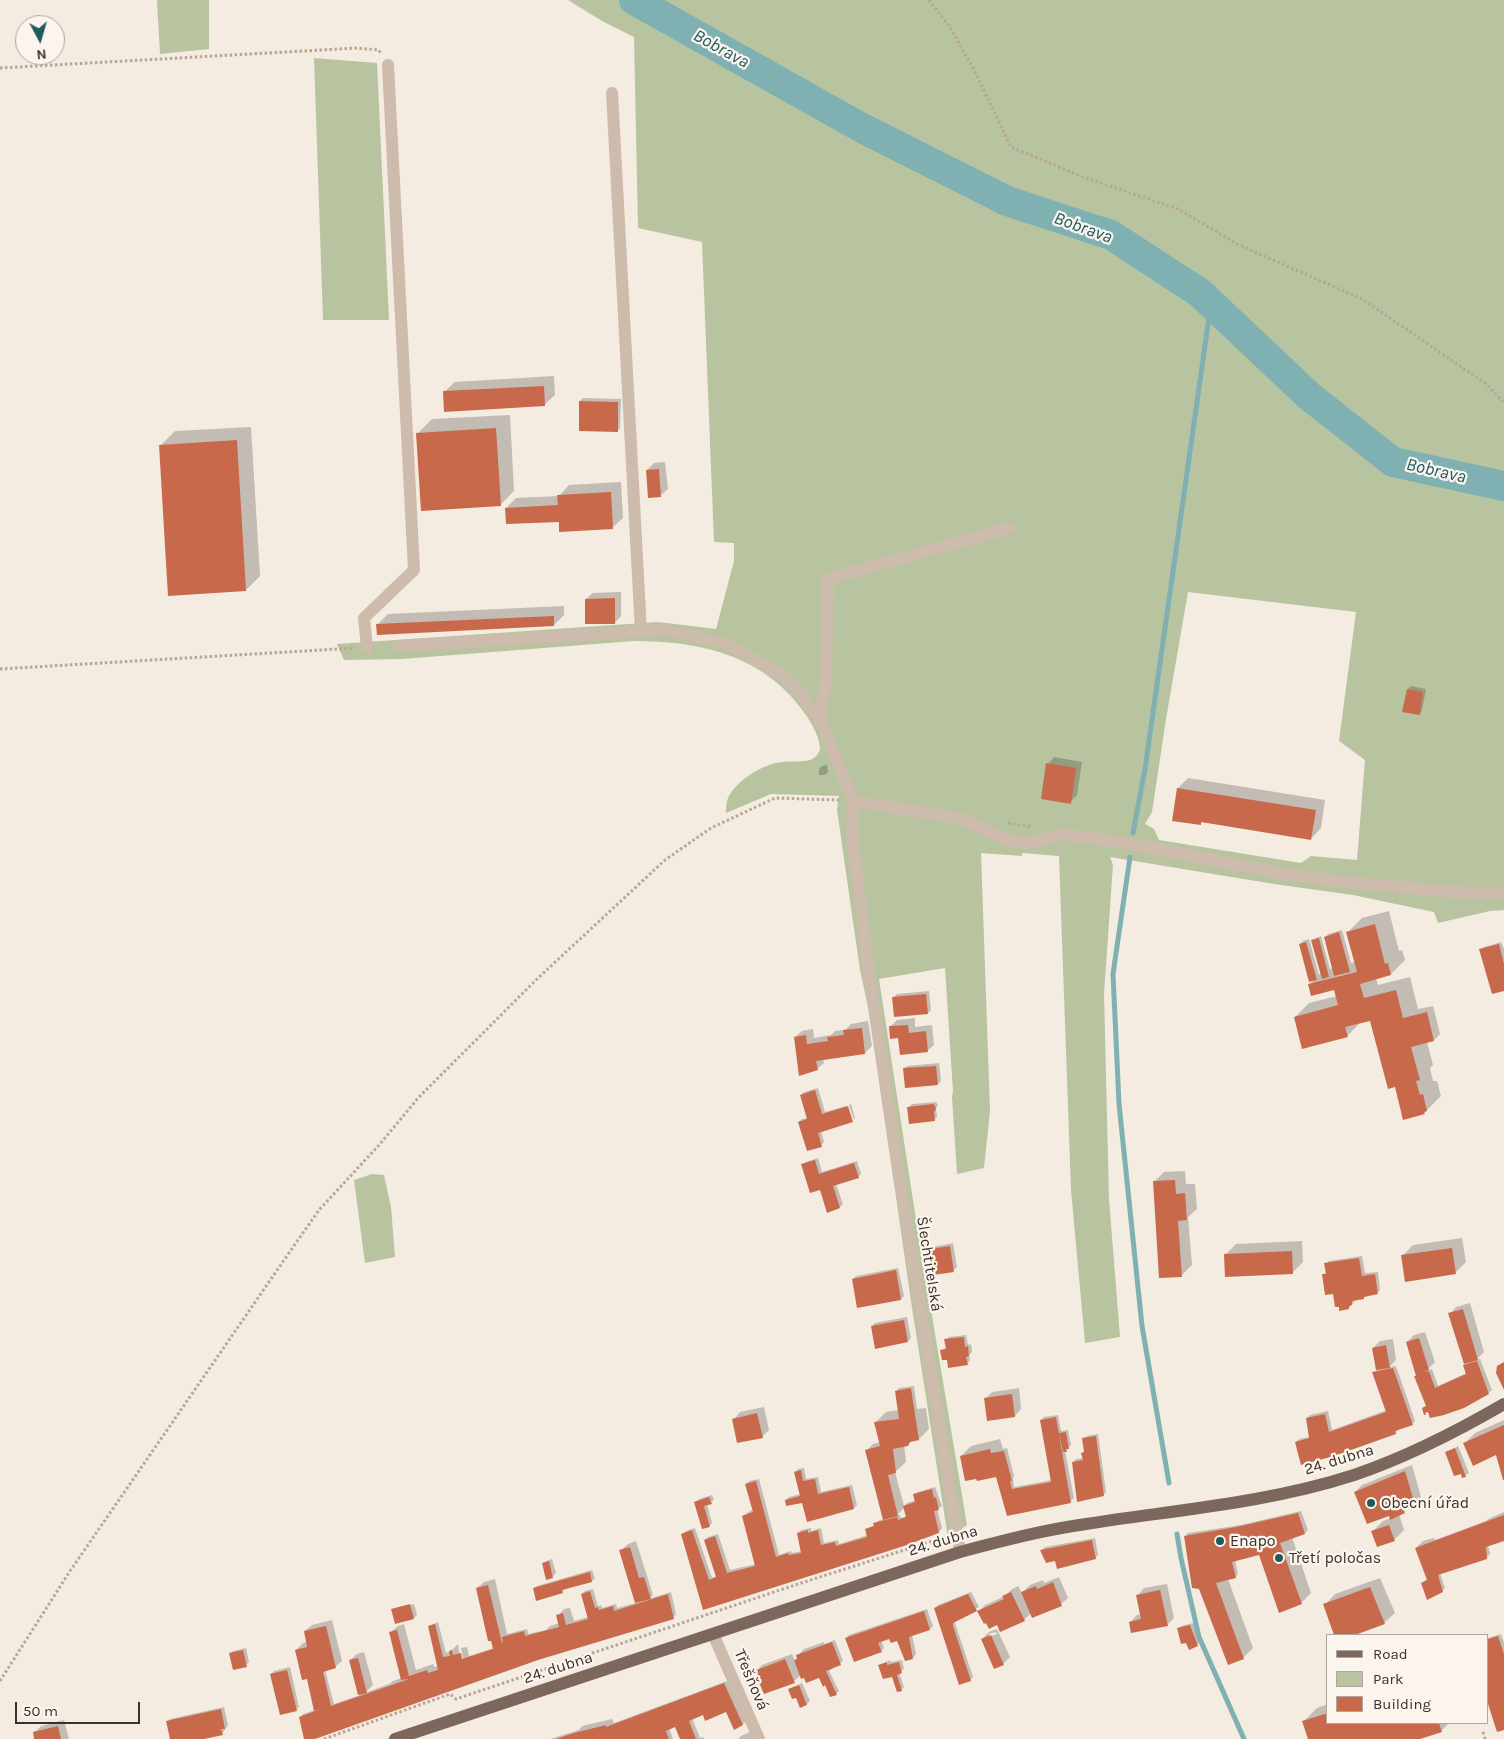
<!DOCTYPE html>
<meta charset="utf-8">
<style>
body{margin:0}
#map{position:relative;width:1504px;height:1739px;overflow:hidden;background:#f4ebe1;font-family:Karla,sans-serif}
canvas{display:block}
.legend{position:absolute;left:1326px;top:1634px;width:162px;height:90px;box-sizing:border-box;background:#fbf5ee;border:1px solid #aea6a0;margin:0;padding:6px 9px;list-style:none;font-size:15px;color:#3b302b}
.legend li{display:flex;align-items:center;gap:10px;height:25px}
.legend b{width:25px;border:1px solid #aea6a0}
.north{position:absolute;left:15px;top:15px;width:50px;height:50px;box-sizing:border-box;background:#fbf5ee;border:1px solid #aea6a0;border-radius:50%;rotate:174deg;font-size:14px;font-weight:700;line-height:20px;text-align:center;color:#3b302b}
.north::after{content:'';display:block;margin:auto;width:18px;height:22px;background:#1f5a5e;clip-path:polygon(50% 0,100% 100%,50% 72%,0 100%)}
.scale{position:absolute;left:15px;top:1702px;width:125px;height:22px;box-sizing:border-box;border:2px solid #3b302b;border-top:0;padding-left:6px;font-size:15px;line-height:18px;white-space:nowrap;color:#3b302b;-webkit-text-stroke:4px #fbf5ee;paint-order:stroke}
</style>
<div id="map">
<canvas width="1504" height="1739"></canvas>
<ul class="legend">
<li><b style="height:6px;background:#7d675c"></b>Road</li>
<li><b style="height:14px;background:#b8c4a0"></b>Park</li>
<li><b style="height:14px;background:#c8694b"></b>Building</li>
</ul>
<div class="north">N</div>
<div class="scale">50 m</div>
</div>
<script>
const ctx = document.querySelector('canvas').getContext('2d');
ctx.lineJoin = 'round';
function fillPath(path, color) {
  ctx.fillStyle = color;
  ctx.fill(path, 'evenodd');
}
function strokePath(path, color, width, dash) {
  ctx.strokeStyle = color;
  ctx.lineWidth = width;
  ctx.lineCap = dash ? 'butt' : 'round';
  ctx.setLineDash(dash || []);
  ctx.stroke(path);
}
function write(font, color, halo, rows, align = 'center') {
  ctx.font = font + ' Karla,sans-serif';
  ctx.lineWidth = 4.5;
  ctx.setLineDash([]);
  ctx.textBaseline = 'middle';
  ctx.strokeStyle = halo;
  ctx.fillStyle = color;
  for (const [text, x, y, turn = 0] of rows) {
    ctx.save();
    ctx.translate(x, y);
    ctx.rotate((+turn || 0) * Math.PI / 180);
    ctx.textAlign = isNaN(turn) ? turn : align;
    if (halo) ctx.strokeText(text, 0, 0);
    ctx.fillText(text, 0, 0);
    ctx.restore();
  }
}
fillPath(new Path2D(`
 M157 0H209V49L160 54Z
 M568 0H1504V910L1490 911 1438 923 1434 912 1353 895 1274 884 1110 857 1113 865 1104 994 1109 1199 1120 1337 1085 1343 1071 1190 1059 856 1022 853V856L981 853 990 1111 984 1168 957 1174 952 1097 953 1091 945 968 879 979 917 1226 967 1525 948 1538 911 1301 870 1016 860 970 837 810 839 796 771 794 726 813C726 808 726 803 728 798 736 781 759 767 776 763 787 760 800 763 810 760 815 758 819 754 820 749 820 737 810 720 803 711 763 655 699 641 634 641L402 659 344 660 337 644 658 622 716 629 734 561V543L714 542 702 242 638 228 634 37 602 21ZM1188 592 1356 612 1339 741 1365 760 1357 860 1311 856 1301 863 1159 840 1154 829 1145 824 1152 812 1166 719Z
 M314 58 377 63 389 320H323Z
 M372 1174 384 1175 391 1207 395 1257 365 1263 354 1180Z`), '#b8c4a0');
fillPath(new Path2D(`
 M554 376 555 395 544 405 444 392 455 382Z
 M583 398 621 399 620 428 617 431 580 401Z
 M510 415 514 491 500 505 418 433 432 419Z
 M251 427 260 576 246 590 161 445 175 431Z
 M665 462 668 489 661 495 647 470 654 463Z
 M621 482 623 518 612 528 560 520 506 508 516 498 559 496 569 485Z
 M621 592V616L615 623 586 599 593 593Z
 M564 606V615L554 625H377L388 614Z
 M1411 686 1426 689 1422 710 1419 713 1408 689Z
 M1054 757 1082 762 1077 795 1070 802 1048 764Z
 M827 765 828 772 825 775H819V769L822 766Z
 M1188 778 1325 800 1321 828 1311 839 1203 821 1200 824 1178 788Z
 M1389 911 1399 951 1402 950 1405 960 1391 974 1376 978 1378 985 1410 977 1418 1009 1433 1006 1440 1034 1434 1040 1427 1042 1433 1065 1430 1068 1433 1081H1437L1441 1096 1424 1113 1396 1085 1371 1019 1361 1022 1347 1036 1295 1017 1309 1003 1337 996 1335 989 1309 985 1314 980 1300 944 1303 941 1309 939 1319 975 1321 973 1313 941 1316 938 1321 936 1330 969 1333 968 1325 937 1328 934 1342 930 1351 963 1355 962 1348 932 1362 918Z
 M1501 942 1504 949V989L1481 950 1484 947Z
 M929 991 931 1010 928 1013 894 997 897 994Z
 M915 1018V1027L932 1025 934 1045 927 1051 899 1037 890 1027 897 1020Z
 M868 1021 872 1046 865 1053 823 1059 824 1063 817 1069 795 1037 802 1031 813 1029 814 1038 831 1035 835 1031 845 1030 851 1024Z
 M939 1063 941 1081 938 1084 904 1069 907 1066Z
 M818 1088 825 1112 846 1106 851 1121 821 1131 824 1142 821 1145 799 1122 802 1119 808 1118 801 1095 804 1092Z
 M936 1102 938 1105 936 1108 937 1117 934 1120 909 1107 912 1104Z
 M851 1104 855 1118 854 1120 849 1105Z
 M818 1158 822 1172 857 1161 861 1174 858 1177 836 1184 843 1204 840 1207 821 1188 803 1165 806 1162Z
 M1185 1171 1186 1184H1195L1197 1209 1188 1217 1192 1265 1181 1276 1154 1182 1164 1172Z
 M1462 1238 1466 1262 1456 1272 1406 1280 1402 1256 1413 1245Z
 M1302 1241 1303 1262 1292 1273 1226 1254 1236 1244Z
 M953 1243 957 1267 954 1270 930 1250 933 1247Z
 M1362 1256 1365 1273 1378 1272 1380 1290 1377 1293 1355 1299V1301L1349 1308 1334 1293 1324 1274 1327 1271 1326 1264 1329 1261Z
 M898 1268 904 1296 901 1299 853 1279 856 1276Z
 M1470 1303 1484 1352 1476 1360 1480 1359 1492 1390 1488 1393 1429 1410 1423 1408 1427 1405 1407 1342 1414 1335 1425 1332 1435 1362 1426 1371 1432 1369 1438 1386 1467 1373 1465 1365 1469 1361 1450 1314 1456 1307Z
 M907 1317 911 1338 908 1341 872 1326 875 1323Z
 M966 1335 968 1345 971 1344 972 1352 969 1355 970 1360 967 1364 948 1358 941 1351 947 1347 946 1340 949 1337Z
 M1393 1339 1396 1360 1389 1367 1396 1366 1415 1421 1412 1424 1398 1429 1396 1433 1334 1455 1296 1442 1299 1439 1310 1437 1307 1418 1310 1415 1328 1411 1332 1430 1387 1410 1373 1373 1377 1370 1373 1348 1380 1341Z
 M914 1386 917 1409 926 1408 929 1429 919 1439 911 1441 904 1445 906 1462 895 1472 904 1506 907 1503 916 1500 915 1495 918 1492 935 1487 942 1506 937 1509 942 1528 939 1532 904 1545 704 1608 683 1534 686 1531 695 1528 712 1578 717 1576 705 1540 708 1537 718 1534 730 1570 756 1564 743 1516 753 1509 746 1484 749 1481 759 1479 779 1555 791 1551 792 1553 802 1551 798 1533 801 1530 811 1528V1531L821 1528 824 1543 838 1540 839 1544 868 1535 866 1529 875 1525 878 1521 884 1519 866 1451 873 1444 881 1442 876 1422 886 1412 899 1410 896 1391 899 1388ZM905 1507 907 1516 901 1518 900 1515H897Z
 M1019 1388 1021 1409 1015 1416 985 1399 992 1392Z
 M764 1407 769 1430 762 1437 734 1419 740 1412Z
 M1058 1415 1061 1431 1068 1430 1071 1445 1065 1451 1074 1498 1071 1501 1008 1514 998 1474 961 1456 971 1446 1000 1439 1003 1449 1007 1448 1014 1476 1013 1478 1014 1487 1052 1480 1041 1420 1044 1417Z
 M1504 1420V1477L1497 1453 1464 1444 1475 1433Z
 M1098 1434 1106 1492 1103 1495 1073 1462 1076 1459 1084 1458 1085 1451 1084 1439 1087 1436Z
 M1458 1446 1469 1473 1463 1477 1446 1453Z
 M1412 1465 1421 1497 1404 1512 1399 1514 1404 1530 1394 1540 1373 1531 1383 1521 1391 1518 1389 1514 1355 1492 1362 1485Z
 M804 1468 806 1479 818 1477 821 1492 852 1485 857 1505 854 1508 835 1512 833 1515 808 1521 803 1502 786 1500 789 1497 801 1494 795 1472 798 1469Z
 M712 1495 714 1500 707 1504 712 1523 709 1526 696 1502 699 1499Z
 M1301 1511 1308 1530 1305 1533 1292 1537 1311 1593 1301 1603 1259 1553 1235 1560 1238 1574 1235 1577 1228 1579 1253 1648 1243 1658 1185 1536 1188 1533 1241 1525Z
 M1504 1512V1539L1488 1545 1490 1554 1486 1558 1440 1573 1445 1588 1442 1591 1422 1583 1428 1579 1416 1548 1423 1541 1434 1538 1435 1540 1486 1521 1490 1518Z
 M1095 1538 1098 1555 1095 1558 1056 1559 1042 1550 1045 1547Z
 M636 1541 653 1595 649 1599 671 1592 676 1614 673 1618 548 1656 311 1739H305L300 1717 303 1714 315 1710 308 1678 296 1650 303 1643 308 1642 305 1631 312 1625 332 1620 342 1661 335 1667 325 1670 334 1704 360 1695 350 1660 357 1654 364 1652 373 1685 365 1693 389 1684 393 1681 402 1678 391 1632 398 1626 404 1624 416 1670 433 1664 434 1667 439 1666 429 1626 438 1622 446 1653 450 1652 458 1644 461 1662 463 1659 461 1648 467 1647 469 1656 494 1648 477 1588 484 1582 495 1579 507 1634 527 1629 528 1634 546 1630 550 1626 559 1623 558 1616 564 1609 570 1608 574 1621 588 1617 582 1594 585 1591 593 1589 598 1606 601 1605 602 1608 616 1604 617 1608 636 1603 621 1550 628 1544Z
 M552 1559 556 1573 553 1576 547 1578 543 1564 546 1561Z
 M592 1570 595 1578 592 1581 566 1588 562 1592 534 1589 537 1586Z
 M1059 1577 1068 1598 1061 1604 1031 1613 1024 1620 998 1624 979 1611 985 1605 1005 1596 1011 1590 1018 1586 1022 1593 1030 1585 1043 1580 1044 1583Z
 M1380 1578 1395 1613 1384 1623 1351 1635H1336L1325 1605 1335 1594Z
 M1167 1584 1174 1618 1167 1625 1130 1622 1137 1615 1141 1614 1138 1595 1144 1588Z
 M971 1592 979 1607 956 1620 955 1623 973 1677 970 1680 935 1608 938 1605Z
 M414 1604 417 1615 414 1618 393 1610 395 1608V1610Z
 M927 1609 933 1626 930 1629 912 1635 916 1654 913 1658 898 1639 890 1637 881 1640 884 1648 881 1651 846 1638 849 1635Z
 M1193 1623 1201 1642 1190 1648 1178 1629 1181 1626Z
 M997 1629 1010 1657 1003 1664 982 1639 989 1632ZM996 1632 997 1634 989 1637V1634Z
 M1501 1634 1504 1643V1729L1498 1731 1488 1700V1638Z
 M835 1640 843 1661 829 1671 839 1691 836 1694 820 1676 801 1675 794 1681 756 1671 762 1665 792 1654 795 1661 798 1658 797 1656 804 1649 824 1642V1644Z
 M246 1648 249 1662 246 1665 230 1654 233 1651Z
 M890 1660V1662L902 1660 904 1669 899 1672 904 1687 901 1690 893 1675 879 1666Z
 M290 1667 299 1707 296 1710 271 1674 274 1671Z
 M727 1681 746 1721 743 1724 726 1710 703 1713 692 1718 700 1738 703 1737 704 1739H681L675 1725 669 1728 673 1739H550L579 1730 582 1726 612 1719 614 1723Z
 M802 1683 810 1701 807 1704 789 1689Z
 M1328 1704V1723H1449L1441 1731 1416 1739H1309L1303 1722 1317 1708Z
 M224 1707 228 1725 222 1734 198 1739H171L167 1722 170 1719Z
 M64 1720 69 1739H35L34 1733 41 1726Z
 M750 1732 754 1739H738L741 1736Z`), '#0003');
strokePath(new Path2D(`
 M1133 833 1145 769 1211 303
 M1130 857 1113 974 1119 1104 1142 1326 1169 1483
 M1177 1534 1181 1558 1199 1637 1244 1739`), '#7fb0b2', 5);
strokePath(new Path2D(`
 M634 0 862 128 1007 201 1111 235 1200 293 1309 396 1393 462 1504 486`), '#7fb0b2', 30);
fillPath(new Path2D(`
 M544 386 545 406 444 412 443 391Z
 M579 401 618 402V432L579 431Z
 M496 428 501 506 421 511 416 433Z
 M237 440 246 591 168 596 159 445Z
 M659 469 661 497 648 498 646 470Z
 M611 492 613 529 559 532V522L506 524 505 508 558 505 557 495Z
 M615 598V624H585V599Z
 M554 616V626L377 635 376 624Z
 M1407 689 1423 692 1420 715 1402 712Z
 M1046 763 1076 768 1071 804 1041 799Z
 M1177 788 1316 810 1311 840 1201 822V825L1172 821Z
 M1375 924 1385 964 1388 963 1391 975 1360 984 1364 998 1396 990 1403 1018 1427 1012 1434 1041 1411 1047 1420 1080 1416 1081 1420 1095 1423 1094 1427 1111 1424 1112 1425 1114 1403 1120 1395 1087 1388 1089 1370 1021 1345 1027 1348 1037 1302 1049 1294 1017 1338 1005 1334 990 1311 996 1308 984 1357 972 1346 932Z
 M1339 932 1350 972 1334 976 1324 937Z
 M1319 938 1329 977 1322 979 1311 940Z
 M1306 942 1317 980 1309 982 1299 944Z
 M1499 944 1504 964V991L1492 994 1479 949Z
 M926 994 928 1014 894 1017 892 997Z
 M908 1025 909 1033 926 1031 928 1052 900 1055 898 1038 890 1039 889 1026Z
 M862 1028 865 1054 816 1061 818 1070 799 1076 794 1037 806 1035 807 1044 828 1041 827 1037 844 1035 843 1030Z
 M936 1066 938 1085 905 1088 903 1068Z
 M815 1090 822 1114 848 1106 853 1122 818 1133 822 1147 807 1151 798 1122 807 1119 800 1095Z
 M933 1104 935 1106 936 1109 934 1112 935 1121 909 1124 907 1107Z
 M815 1160 819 1174 854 1163 859 1178 833 1186 840 1208 827 1213 820 1190 810 1193 801 1164Z
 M1175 1180 1176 1194 1185 1193 1187 1220 1178 1221 1182 1277 1159 1278 1153 1181Z
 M950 1246 954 1272 933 1275 929 1249Z
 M1452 1248 1456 1274 1405 1282 1401 1255Z
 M1292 1251 1293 1274 1225 1277 1224 1254Z
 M1359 1258 1362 1276 1375 1274 1378 1294 1364 1297V1299L1352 1301V1305L1349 1306V1309L1339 1311V1307H1335L1333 1294 1325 1295 1322 1274H1326L1324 1263Z
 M896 1270 901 1300 857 1308 852 1279Z
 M1463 1309 1478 1360 1464 1364 1448 1313Z
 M904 1320 908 1342 875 1349 871 1326Z
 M964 1337 965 1347 968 1346 969 1356 966 1357 968 1365 948 1368 947 1360H942L940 1350 946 1349 944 1339Z
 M1419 1338 1429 1370 1423 1372 1429 1371 1435 1388 1466 1374 1463 1365 1477 1361 1489 1394 1464 1408 1444 1415 1430 1418 1428 1412 1425 1413 1426 1415H1424L1422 1408 1426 1406 1414 1376H1416L1406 1342Z
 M1386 1345 1390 1368 1376 1370 1372 1348Z
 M1504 1362V1390L1496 1373 1497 1366Z
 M1393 1368 1413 1425 1395 1431 1396 1434 1334 1456 1301 1465 1295 1442 1309 1438 1306 1418 1325 1414 1329 1432 1386 1412 1372 1372Z
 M911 1388 919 1440 910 1442 908 1446 893 1449 896 1473 888 1475 898 1516 883 1520 865 1450 880 1446 874 1422 899 1419 895 1391Z
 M1012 1394 1015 1417 987 1421 984 1398Z
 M757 1413 763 1438 737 1443 732 1419Z
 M1056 1417 1071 1503 1007 1516 996 1477 977 1481 976 1479 965 1481 960 1456 990 1449 991 1453 1004 1451 1012 1481H1010L1012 1489 1051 1482 1040 1420Z
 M1504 1425V1480H1503L1496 1455 1473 1466 1463 1443Z
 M1066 1432 1069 1449H1066L1067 1452H1063L1059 1433Z
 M1096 1436 1104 1496 1077 1502 1072 1462 1083 1460 1081 1453 1084 1452 1082 1438Z
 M1455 1448 1466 1477 1462 1478 1461 1474 1454 1476 1445 1452Z
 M801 1470 803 1481 815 1479 818 1494 849 1487 854 1509 807 1522 802 1503 786 1506 785 1500 800 1496 794 1472Z
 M1405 1471 1415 1505 1403 1510 1405 1513 1390 1520 1389 1516 1367 1524 1354 1492Z
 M756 1481 776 1557 788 1553 789 1555 801 1553 797 1533 808 1530V1533L818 1530 821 1545 835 1542 836 1546 867 1537 865 1529 874 1526 873 1523 897 1517 898 1520 906 1517 903 1506 915 1502 913 1494 932 1489 934 1498 936 1497 939 1510 934 1511 939 1533 904 1546 703 1610 681 1534 692 1530 709 1580 716 1577 704 1540 715 1536 727 1573 755 1566 742 1516 753 1512 745 1484Z
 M709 1497 712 1504 704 1506 710 1527 702 1529 694 1502Z
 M1298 1513 1305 1534 1280 1543 1302 1604 1279 1613 1259 1555 1232 1562 1236 1578 1216 1583 1244 1659 1228 1665 1199 1589 1192 1588 1184 1536 1236 1527Z
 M1504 1515V1541L1486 1547 1487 1559 1438 1575 1443 1592 1427 1600 1421 1583 1427 1580 1415 1548Z
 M1389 1525 1395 1541 1377 1547 1371 1531Z
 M1092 1540 1096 1559 1057 1569 1055 1561 1046 1563 1040 1550Z
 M630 1547 639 1578 644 1577 651 1599 635 1603 619 1550Z
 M549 1561 553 1578 546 1580 542 1563Z
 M590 1572 592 1582 562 1590 563 1593 536 1601 533 1588Z
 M1053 1582 1062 1606 1032 1618 1021 1592 1036 1586 1037 1589Z
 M488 1585 502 1643H503L502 1637 524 1631 525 1636 559 1627 556 1615 563 1613 566 1625 588 1619 581 1594 590 1591 595 1608 598 1607 599 1610 613 1606 614 1611 668 1594 674 1619 538 1660 315 1739H304L299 1717 323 1708 314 1711 307 1679 302 1680 295 1650 307 1647 304 1631 326 1626 336 1668 323 1672 331 1706 409 1679 401 1680 389 1632 397 1630 409 1676 427 1670 428 1673 438 1670 428 1626 435 1624 443 1657 450 1656 449 1651 452 1650 453 1655 461 1653 462 1659 493 1649 491 1641H488L476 1588Z
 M1370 1587 1385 1624 1355 1635H1334L1323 1604Z
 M1160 1590 1168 1626 1131 1633 1129 1622 1141 1619 1136 1595Z
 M1011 1592 1025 1621 1000 1632 997 1625 989 1629 986 1623 984 1624 977 1611 1004 1599 1002 1596Z
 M968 1594 977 1611 953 1623V1626L971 1681 959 1685 934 1608Z
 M410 1604 414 1619 395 1624 391 1609Z
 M924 1611 930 1630 909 1637 913 1659 905 1661 897 1641 891 1643 889 1639 878 1643 882 1652 854 1662 845 1638Z
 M1190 1625 1198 1646 1189 1650 1186 1643 1181 1644 1177 1628Z
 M991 1635 1004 1665 994 1669 981 1639Z
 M1498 1636 1504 1654V1730L1497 1732 1488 1704V1639Z
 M832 1642 841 1665 826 1671 837 1695 830 1697 825 1685 823 1687 819 1678 806 1683 804 1678 801 1679 794 1660 797 1659 796 1655Z
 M243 1650 247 1667 233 1670 229 1653Z
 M358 1658 367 1693 358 1695 349 1660Z
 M785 1659 795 1683 764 1694 754 1671Z
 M887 1662V1665L899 1662 902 1673 897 1675 902 1691 897 1692 892 1677 883 1679 878 1665Z
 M287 1670 297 1711 280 1715 270 1674Z
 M724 1683 743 1725 734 1730 726 1712 705 1721 703 1715 689 1721 696 1739H680L675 1727 666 1731 669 1739H556L574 1733 606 1725V1727Z
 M799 1685 807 1705 800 1708 796 1698 792 1699 788 1689Z
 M221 1709 225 1729H221L223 1735 204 1739H170L166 1721Z
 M1328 1713V1723H1439L1442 1732 1420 1739H1308L1302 1721Z
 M58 1726 61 1739H34L33 1732Z`), '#c8694b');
strokePath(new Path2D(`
 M929 0 950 27 974 70 1011 147 1083 177 1178 209 1237 244 1362 299 1485 383 1504 403
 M0 68 357 48 379 50 381 54
 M0 669 355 648
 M1008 823 1032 827
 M0 1681 70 1571 291 1250 319 1210 380 1144 419 1097 537 979 665 860 711 828 775 798 839 800
 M1483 1732 1485 1739
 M324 1739 450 1694 456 1699 795 1585 945 1537`), '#b9a596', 3, [2.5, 2.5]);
strokePath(new Path2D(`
 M612 93 641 632
 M398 646 666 630 727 644 780 674 800 692 824 728 853 801 852 835 870 980 898 1170 960 1552
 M367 648 364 618 414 570 388 65
 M819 721 826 679 828 579 1009 528
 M853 801 963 819 1007 840 1028 843 1062 834 1131 844 1280 873 1335 881 1452 892 1504 893
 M713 1634 759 1739`), '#cdbbac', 12);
strokePath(new Path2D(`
 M395 1739 960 1552C1001 1541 1043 1530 1086 1524 1175 1510 1268 1503 1354 1475 1407 1457 1456 1432 1504 1404`), '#7d675c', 12);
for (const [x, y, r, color] of [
 [1371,1503,5,"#1f5a5e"],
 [1220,1541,5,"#1f5a5e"],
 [1279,1558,5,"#1f5a5e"]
]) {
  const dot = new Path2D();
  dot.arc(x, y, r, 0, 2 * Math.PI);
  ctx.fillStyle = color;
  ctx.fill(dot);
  strokePath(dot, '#fbf5ee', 2);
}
write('16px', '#3b302b', '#fbf5ee', [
 ["Šlechtitelská",929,1264,81],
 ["24. dubna",1339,1460,-17],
 ["24. dubna",943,1541,-17],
 ["24. dubna",558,1668,-18],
 ["Třešňová",751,1680,67]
]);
write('16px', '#3b302b', '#fbf5ee', [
 ["Obecní úřad",1381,1503],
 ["Enapo",1230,1541],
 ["Třetí poločas",1289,1558]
], 'left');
write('italic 18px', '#1f5a5e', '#fbf5ee', [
 ["Bobrava",721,49,29],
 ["Bobrava",1083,228,20],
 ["Bobrava",1436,471,13]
]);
</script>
